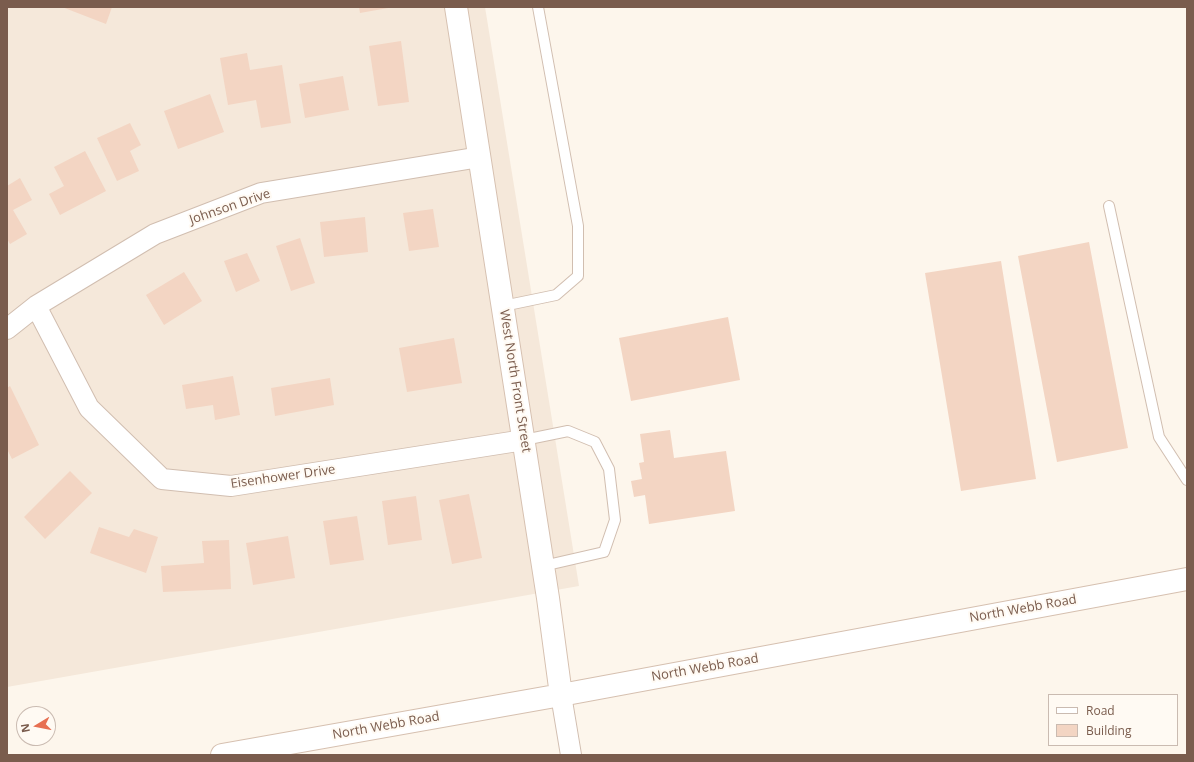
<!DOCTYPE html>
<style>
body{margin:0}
#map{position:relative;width:1194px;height:762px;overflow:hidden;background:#fdf6ec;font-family:"Open Sans",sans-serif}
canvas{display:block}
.frame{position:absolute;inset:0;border:8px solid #7a5c4d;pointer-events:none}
.legend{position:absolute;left:1048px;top:694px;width:130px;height:52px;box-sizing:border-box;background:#fffaf3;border:1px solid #cabbb1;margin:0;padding:5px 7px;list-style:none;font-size:12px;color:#7a5c4d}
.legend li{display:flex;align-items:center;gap:8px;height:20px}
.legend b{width:20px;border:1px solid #cabbb1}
.north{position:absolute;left:16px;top:706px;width:40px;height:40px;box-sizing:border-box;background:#fffaf3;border:1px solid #cabbb1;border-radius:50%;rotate:260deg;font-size:11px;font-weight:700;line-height:16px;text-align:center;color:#7a5c4d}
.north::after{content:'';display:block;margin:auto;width:14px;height:18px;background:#e76f51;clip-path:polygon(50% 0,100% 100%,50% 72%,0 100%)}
</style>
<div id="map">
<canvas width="1194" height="762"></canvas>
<div class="frame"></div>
<ul class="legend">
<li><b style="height:5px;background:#fff"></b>Road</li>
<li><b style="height:11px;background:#f3d5c3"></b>Building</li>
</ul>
<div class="north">N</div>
</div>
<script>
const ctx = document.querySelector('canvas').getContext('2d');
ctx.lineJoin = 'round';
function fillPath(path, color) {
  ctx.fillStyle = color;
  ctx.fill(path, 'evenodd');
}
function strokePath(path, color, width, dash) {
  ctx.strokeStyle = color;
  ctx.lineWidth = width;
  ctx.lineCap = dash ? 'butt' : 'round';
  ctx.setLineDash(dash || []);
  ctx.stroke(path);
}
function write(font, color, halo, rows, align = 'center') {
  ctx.font = font + ' "Open Sans",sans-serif';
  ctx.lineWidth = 4;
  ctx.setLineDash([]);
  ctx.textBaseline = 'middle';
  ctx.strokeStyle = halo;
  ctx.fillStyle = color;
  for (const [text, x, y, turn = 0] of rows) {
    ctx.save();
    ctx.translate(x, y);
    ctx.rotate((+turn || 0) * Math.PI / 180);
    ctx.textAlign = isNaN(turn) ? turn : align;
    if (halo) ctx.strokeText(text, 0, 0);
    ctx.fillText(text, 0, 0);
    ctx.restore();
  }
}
fillPath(new Path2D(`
 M7 7H485L579 586 7 687Z`), '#f5e8da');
fillPath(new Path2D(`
 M62 7H112L106 24Z
 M359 7H388V8L360 13Z
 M401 41 409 102 378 106 369 46Z
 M247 53 250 70 282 65 291 123 261 128 256 100 228 105 220 58Z
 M343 76 349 110 305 118 299 84Z
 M210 94 224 132 178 149 164 111Z
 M130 123 141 145 130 151 139 171 117 181 97 138Z
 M85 151 106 191 60 215 49 194 64 186 54 167Z
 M20 178 32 200 13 210 27 234 10 244 7 239V186Z
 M433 209 439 247 409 251 403 213Z
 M365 217 368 252 324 257 320 222Z
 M300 238 315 283 291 291 276 246Z
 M1089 242 1128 448 1057 462 1018 256Z
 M247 253 260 281 236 292 224 261Z
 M1001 261 1036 479 961 491 925 273Z
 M184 272 202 301 164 325 146 295Z
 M728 317 740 380 631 401 619 338Z
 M454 338 462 383 407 392 399 348Z
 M233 376 240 415 215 420 213 405 186 409 182 385Z
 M330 378 334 405 275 416 271 388Z
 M10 386 39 445 12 459 7 449V388Z
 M670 430 674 458 726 451 735 511 649 524 645 495 634 497 631 481 642 479 639 463 644 462 640 434Z
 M70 471 92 493 45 539 24 517Z
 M469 494 482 558 452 564 439 500Z
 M416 496 422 540 388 545 382 501Z
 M357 516 364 560 330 565 323 521Z
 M99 527 129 537 134 529 158 537 146 573 90 553Z
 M288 536 295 578 253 585 246 543Z
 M229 540 231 589 163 592 161 566 204 563 202 541Z`), '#f3d5c3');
const lane = new Path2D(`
 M1109 206 1159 437 1187 480
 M503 306 556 295 578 276V226L538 7
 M524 440 568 431 595 442 609 469 615 520 604 552 543 566`);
const street = new Path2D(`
 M36 306 89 408 162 479 231 486 524 440
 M7 329 36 306 155 234 261 193 480 157
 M561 695 571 755`);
const secondary = new Path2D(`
 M456 7 548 598 561 695
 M222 755 561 695 1187 579`);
strokePath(lane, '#d1beb0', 12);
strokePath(street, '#d1beb0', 22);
strokePath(secondary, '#d6c0b0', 24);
strokePath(lane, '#fff', 10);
strokePath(street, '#fff', 20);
strokePath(secondary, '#fff', 22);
write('13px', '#7a5c4d', '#fffaf3', [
 ["Johnson Drive",230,207,-19],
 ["West North Front Street",515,381,81],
 ["Eisenhower Drive",283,477,-8],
 ["North Webb Road",1023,609,-10],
 ["North Webb Road",705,668,-10],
 ["North Webb Road",386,726,-10]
]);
</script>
